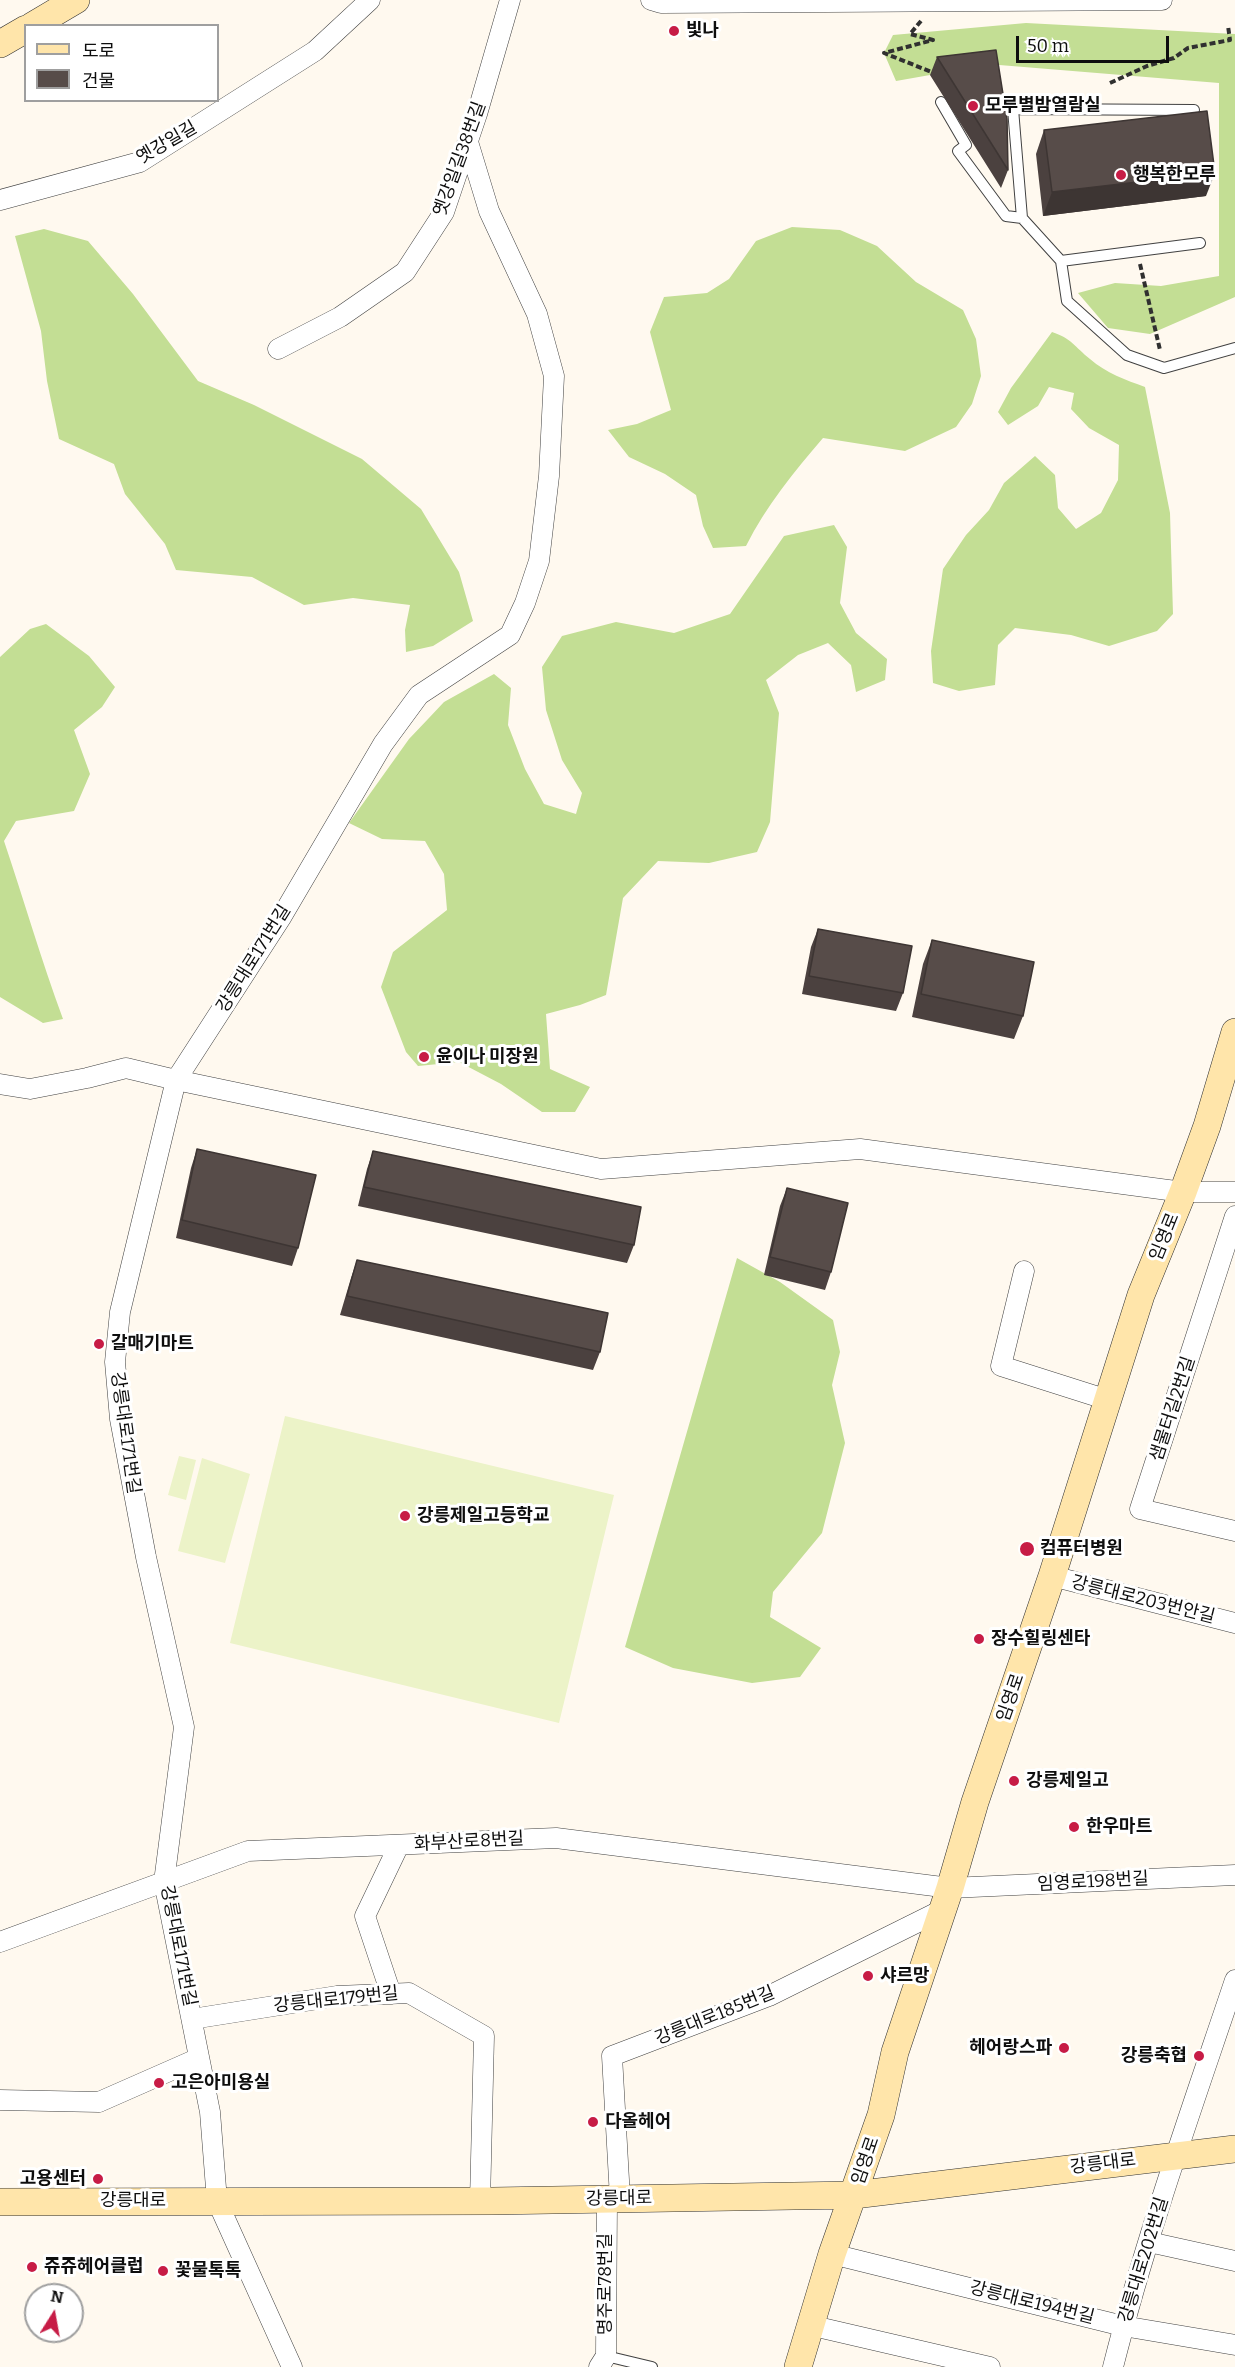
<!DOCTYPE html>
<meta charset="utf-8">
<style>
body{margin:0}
#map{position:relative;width:1235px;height:2367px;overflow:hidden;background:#fff9ef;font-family:Bitter,"Noto Sans KR",serif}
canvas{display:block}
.legend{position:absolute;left:24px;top:24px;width:195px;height:78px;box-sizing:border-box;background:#fff;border:2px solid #9f9f9f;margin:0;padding:8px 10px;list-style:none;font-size:18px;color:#0e0e0e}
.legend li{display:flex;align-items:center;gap:12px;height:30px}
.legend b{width:30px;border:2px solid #9f9f9f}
.north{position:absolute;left:24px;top:2283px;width:60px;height:60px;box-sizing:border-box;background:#fff;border:2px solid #9f9f9f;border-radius:50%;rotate:11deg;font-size:16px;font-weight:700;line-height:24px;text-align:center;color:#0e0e0e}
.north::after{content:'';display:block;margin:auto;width:21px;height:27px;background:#c71c46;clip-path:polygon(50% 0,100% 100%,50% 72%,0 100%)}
.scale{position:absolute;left:1016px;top:36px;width:153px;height:27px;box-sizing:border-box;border:3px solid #0e0e0e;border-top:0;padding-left:8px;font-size:18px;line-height:21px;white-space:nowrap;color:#0e0e0e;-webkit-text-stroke:4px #fff;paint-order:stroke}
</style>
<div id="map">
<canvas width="1235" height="2367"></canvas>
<ul class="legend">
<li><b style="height:8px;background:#ffe5aa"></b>도로</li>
<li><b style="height:16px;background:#574c49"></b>건물</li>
</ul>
<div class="north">N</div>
<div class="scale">50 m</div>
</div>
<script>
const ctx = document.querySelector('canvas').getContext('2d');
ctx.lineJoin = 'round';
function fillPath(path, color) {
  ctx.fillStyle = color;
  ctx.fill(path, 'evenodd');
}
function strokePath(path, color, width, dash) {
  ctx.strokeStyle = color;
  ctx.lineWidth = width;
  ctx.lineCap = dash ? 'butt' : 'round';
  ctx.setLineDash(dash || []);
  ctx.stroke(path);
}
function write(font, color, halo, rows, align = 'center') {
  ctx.font = font + ' Bitter,"Noto Sans KR",serif';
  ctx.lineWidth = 6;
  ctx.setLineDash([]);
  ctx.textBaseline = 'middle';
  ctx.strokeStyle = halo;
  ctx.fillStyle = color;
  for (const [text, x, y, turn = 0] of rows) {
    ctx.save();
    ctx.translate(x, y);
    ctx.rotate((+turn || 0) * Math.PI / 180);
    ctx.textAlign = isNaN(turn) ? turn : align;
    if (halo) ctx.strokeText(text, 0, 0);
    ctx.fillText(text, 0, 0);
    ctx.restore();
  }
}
fillPath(new Path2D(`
 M1026 23 1235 34V297L1150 334 1108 328 1078 293 1115 283 1161 286 1219 276V83L975 63 930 75 896 81 884 53 893 35Z
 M792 227 840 230 877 246 916 282 963 310 976 339 981 376 972 404 956 427 905 451 823 438C794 472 766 506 746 546L713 548 703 526 696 495 665 474 629 457 608 430 637 424 671 410 650 332 664 297 707 293 729 279 756 241Z
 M44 229 88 241 133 294 198 381 254 405 362 459 421 509 459 572 473 621 433 646 406 652 405 630 410 605 353 598 304 605 252 577 176 570 165 544 125 494 114 464 59 439 47 381 41 331 15 236Z
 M1052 332C1071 338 1075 347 1090 359 1106 373 1126 380 1145 387L1170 513 1173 614 1157 631 1109 646 1071 635 1015 628 998 645 995 685 959 691 933 683 931 651 943 569 966 535 989 510 1004 483 1035 456 1055 475 1058 508 1076 529 1101 513 1118 480 1119 445 1089 428 1071 409 1074 393 1049 387 1038 406 1008 425 998 412 1011 388Z
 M834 525 847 547 840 603 856 633 887 659 885 680 856 692 851 665 828 643 798 655 766 680 779 713 770 822 757 852 709 863 658 861 623 898 606 995 580 1005 546 1014 550 1069 590 1087 575 1112H542L501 1084 459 1062 418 1066 406 1052 381 987 393 952 447 910 444 874 425 841 382 839 349 823 409 739 428 719 444 702 494 674 511 688 508 725 525 769 544 804 576 814 582 793 562 760 546 710 542 667 562 636 616 622 674 633 730 614 784 536Z
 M46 624 89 656 115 687 102 707 74 730 90 774 74 811 16 821 4 841C24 900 41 960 63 1019L43 1023 0 997V657L30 629Z
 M737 1258 780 1282 833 1320 840 1352 832 1385 845 1443 822 1533 773 1592 770 1617 821 1648 800 1677 752 1683 673 1668 625 1647Z`), '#c3de94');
fillPath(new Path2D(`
 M285 1416 614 1495 559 1723 230 1643Z
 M179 1456 196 1460 186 1500 168 1495Z
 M202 1458 250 1474 225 1563 178 1551Z`), '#ecf3c8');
const lane = new Path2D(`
 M941 102 966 145 958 151 1006 216 1022 218
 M1200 243 1061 261 1067 301 1127 355 1164 368 1235 348
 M1061 261 1022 218 1013 109 1194 110
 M606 2356 652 2367`);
const street = new Path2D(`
 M651 0 661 3 1162 0
 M0 200 140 162 315 51 370 0
 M278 349 340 317 405 272 444 212 477 114 510 0
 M0 1084 30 1089 87 1078 126 1068 176 1080 601 1169 860 1149 1183 1192H1235
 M1235 1216 1140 1509 1235 1531
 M1024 1271 1001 1366 1108 1400
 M1052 1576 1235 1623
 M0 1942 248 1851 556 1838 950 1888 1235 1875
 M391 1994 365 1916 399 1845
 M192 2019 337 1996 409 1993 484 2036 480 2202
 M0 2100 99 2102 199 2058
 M620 2198 612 2056 769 1996 944 1909
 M1149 2242 1235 2261
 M832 2254 1123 2326 1235 2345
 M809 2325 990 2367
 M292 2367 217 2201 210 2112 164 1882 184 1727 146 1557 120 1419 115 1362 120 1312 176 1080 282 916 383 744 419 695 510 635 525 603 539 561 549 476 554 376 537 314 489 211 468 142
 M599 2367 606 2356 607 2199
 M1113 2367C1146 2236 1192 2108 1235 1980`);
const secondary = new Path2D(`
 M32 26 76 0
 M0 44 26 29
 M0 2202 492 2201 854 2195 1235 2149
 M798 2367 832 2254 881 2115 895 2052 950 1888 975 1802 1052 1576 1141 1295 1183 1192 1207 1126 1235 1032`);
strokePath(lane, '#414141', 12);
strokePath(street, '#414141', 21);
strokePath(secondary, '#303030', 28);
strokePath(new Path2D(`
 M921 21 910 34 933 40 884 53 934 73
 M1110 83 1147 66 1174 58 1188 48 1230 40 1228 26
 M1140 264 1160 350`), '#303030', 4, [6, 3]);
strokePath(lane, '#fff', 10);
strokePath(street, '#fff', 20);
strokePath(secondary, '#ffe5aa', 27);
fillPath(new Path2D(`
 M937 57 1008 170 1001 188 930 75Z
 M1044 130 1206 196 1043 216 1036 154Z
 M818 929 903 993 896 1011 802 994 811 947Z
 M932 940 1023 1016 1014 1039 912 1017 923 964Z
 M197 1149 298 1248 292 1266 176 1238 191 1168Z
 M373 1151 634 1245 627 1263 358 1206 367 1169Z
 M787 1188 831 1272 825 1290 764 1275 780 1206Z
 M357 1260 600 1352 593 1370 340 1315 351 1278Z`), '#4b413f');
fillPath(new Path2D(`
 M1215 173 1206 196 1043 216 1052 192Z`), '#3d3533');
const building = new Path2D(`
 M996 50 1007 119 1008 170 937 57Z
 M1207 111 1215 173 1052 192 1044 130Z
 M818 929 912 946 903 993 809 976Z
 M932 940 1034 962 1023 1016 921 994Z
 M197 1149 316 1175 298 1248 182 1220Z
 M373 1151 641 1207 634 1245 364 1187Z
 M787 1188 848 1203 831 1272 770 1257Z
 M357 1260 608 1313 600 1352 347 1296Z`);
fillPath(building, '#574c49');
strokePath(building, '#3d3533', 1.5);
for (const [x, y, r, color] of [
 [674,31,6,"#c71c46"],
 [973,106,6,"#c71c46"],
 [1121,175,6,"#c71c46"],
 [424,1057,6,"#c71c46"],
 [99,1344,6,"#c71c46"],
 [405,1516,6,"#c71c46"],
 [1027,1549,8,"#c71c46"],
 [979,1639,6,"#c71c46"],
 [1014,1781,6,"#c71c46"],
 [1074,1827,6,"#c71c46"],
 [868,1976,6,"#c71c46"],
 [1064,2048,6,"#c71c46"],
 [1199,2056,6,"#c71c46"],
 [159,2083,6,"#c71c46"],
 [593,2122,6,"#c71c46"],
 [98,2179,6,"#c71c46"],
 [32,2267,6,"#c71c46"],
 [163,2271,6,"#c71c46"]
]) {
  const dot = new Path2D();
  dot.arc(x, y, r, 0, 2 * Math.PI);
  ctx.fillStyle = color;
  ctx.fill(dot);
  strokePath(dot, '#fff', 2);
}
write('bold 18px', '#0e0e0e', '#fff', [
 ["빛나",686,31],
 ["모루별밤열람실",985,106],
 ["행복한모루",1133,175],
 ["윤이나 미장원",436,1057],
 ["갈매기마트",111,1344],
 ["강릉제일고등학교",417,1516],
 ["컴퓨터병원",1040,1549],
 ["장수힐링센타",991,1639],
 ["강릉제일고",1026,1781],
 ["한우마트",1086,1827],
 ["샤르망",880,1976],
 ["헤어랑스파",1052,2048,"right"],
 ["강릉축협",1187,2056,"right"],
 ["고은아미용실",171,2083],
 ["다올헤어",605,2122],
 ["고용센터",86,2179,"right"],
 ["쥬쥬헤어클럽",44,2267],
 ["꽃물톡톡",175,2271]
], 'left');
write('18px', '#0e0e0e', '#fff', [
 ["옛강일길",167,143,-30],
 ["옛강일길38번길",460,159,-70],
 ["강릉대로171번길",254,959,-58],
 ["임영로",1165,1237,-68],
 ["샘물터길2번길",1173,1409,-72],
 ["강릉대로171번길",125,1433,82],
 ["강릉대로203번안길",1143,1600,14],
 ["임영로",1011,1698,-71],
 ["화부산로8번길",469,1842,-3],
 ["임영로198번길",1093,1882,-3],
 ["강릉대로171번길",178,1946,79],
 ["강릉대로179번길",336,2000,-6],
 ["강릉대로185번길",715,2016,-22],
 ["임영로",866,2161,-71],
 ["강릉대로",1103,2164,-7],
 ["강릉대로",619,2199,-1],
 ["강릉대로",133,2201],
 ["강릉대로202번길",1144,2260,-73],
 ["명주로78번길",606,2284,-90],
 ["강릉대로194번길",1032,2303,14]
]);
</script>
